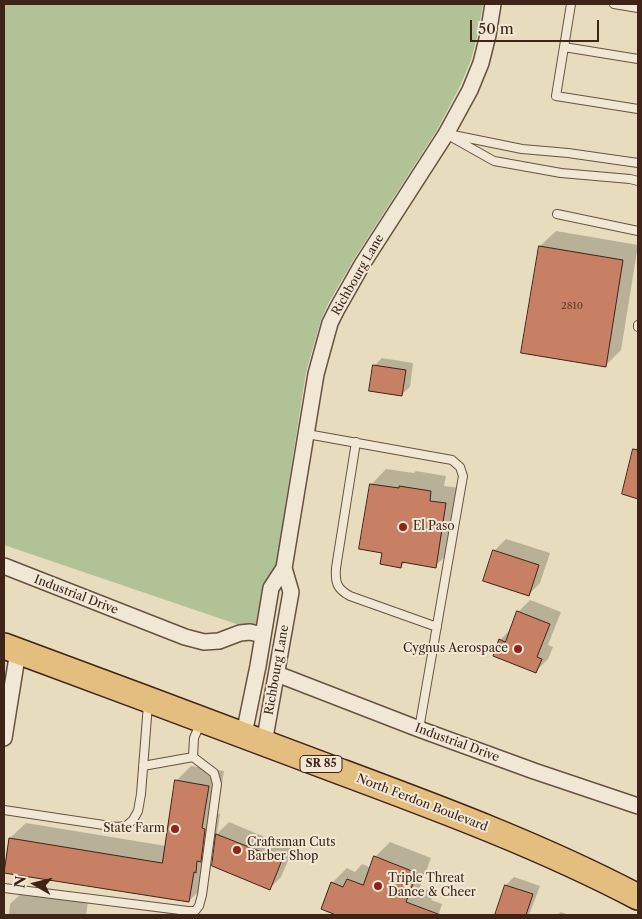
<!DOCTYPE html>
<style>
body{margin:0}
#map{position:relative;width:642px;height:919px;overflow:hidden;background:#e8dcbe;font-family:"Libre Caslon Text",serif}
canvas{display:block}
.frame{position:absolute;inset:0;border:5px solid #3e2317;pointer-events:none}
.north{position:absolute;left:10px;top:859px;width:50px;height:50px;-webkit-text-stroke:4px #f0e8d5;paint-order:stroke;rotate:278deg;font-size:14px;font-weight:700;line-height:20px;text-align:center;color:#3e2317}
.north::after{content:'';display:block;margin:auto;width:18px;height:22px;background:#3e2317;clip-path:polygon(50% 0,100% 100%,50% 72%,0 100%)}
.scale{position:absolute;left:470px;top:20px;width:129px;height:22px;box-sizing:border-box;border:2px solid #3e2317;border-top:0;padding-left:6px;font-size:15px;line-height:18px;white-space:nowrap;color:#3e2317;-webkit-text-stroke:4px #f0e8d5;paint-order:stroke}
</style>
<div id="map">
<canvas width="642" height="919"></canvas>
<div class="frame"></div>
<div class="north">N</div>
<div class="scale">50 m</div>
</div>
<script>
const ctx = document.querySelector('canvas').getContext('2d');
ctx.lineJoin = 'round';
function fillPath(path, color) {
  ctx.fillStyle = color;
  ctx.fill(path, 'evenodd');
}
function strokePath(path, color, width, dash) {
  ctx.strokeStyle = color;
  ctx.lineWidth = width;
  ctx.lineCap = dash ? 'butt' : 'round';
  ctx.setLineDash(dash || []);
  ctx.stroke(path);
}
function write(font, color, halo, rows, align = 'center') {
  ctx.font = font + ' "Libre Caslon Text",serif';
  ctx.lineWidth = 4;
  ctx.setLineDash([]);
  ctx.textBaseline = 'middle';
  ctx.strokeStyle = halo;
  ctx.fillStyle = color;
  for (const [text, x, y, turn = 0] of rows) {
    ctx.save();
    ctx.translate(x, y);
    ctx.rotate((+turn || 0) * Math.PI / 180);
    ctx.textAlign = isNaN(turn) ? turn : align;
    if (halo) ctx.strokeText(text, 0, 0);
    ctx.fillText(text, 0, 0);
    ctx.restore();
  }
}
fillPath(new Path2D(`
 M4 4H483L478 33 471 60 460 86 437 130 354 259 328 304 321 320 306 372 275 572 260 632 4 545Z`), '#b0c296');
fillPath(new Path2D(`
 M556 231 638 245 621 350 605 366 540 246Z
 M382 358 413 363 410 387 402 394 374 366Z
 M638 447V497L623 494 634 451Z
 M386 469 414 473 416 471 446 476 444 486 461 488 451 551 435 566 406 562 401 566 383 552 371 485Z
 M506 539 550 553 540 583 528 595 494 551Z
 M530 600 561 612 548 645 553 647 548 659 536 671 500 640 512 628 518 612Z
 M191 766 224 771 217 813 220 814 217 834 229 822 293 849 281 877 270 888 216 845 212 849 204 886 189 901 10 838 26 823 166 846 176 781Z
 M390 842 431 858 420 887 434 892 431 900 442 904 439 913 443 915H339L322 909 332 883 347 868 355 872 362 864 371 868 375 857Z
 M514 877 540 886 529 915H502L497 913 506 885Z
 M22 893 88 902 86 915H9L10 904Z
 M561 912 569 915H557Z`), '#0003');
const building = new Path2D(`
 M539 246 623 260 606 367 521 353Z
 M373 365 406 370 402 396 369 391Z
 M633 449 638 450V499L622 494Z
 M370 484 399 488V486L431 491 430 501 446 503 436 568 402 562 401 568 380 564 382 553 359 549Z
 M493 550 539 565 529 596 483 581Z
 M517 611 550 624 537 657 542 659 536 673 493 656 499 639 505 642Z
 M175 780 209 786 202 828 205 829 201 862 197 861 196 873 194 872 189 902 4 873 9 838 162 863Z
 M216 834 282 860 270 890 212 866Z
 M374 856 417 873 406 902 438 914 437 915H336L321 909 331 882 343 887 347 879 363 885Z
 M505 885 533 894 526 915H495Z`);
fillPath(building, '#c88064');
strokePath(building, '#3e2317', 1);
const lane = new Path2D(`
 M571 4 556 96 638 109
 M614 4 638 8
 M564 47 638 59
 M446 134 494 161 561 173 630 179 638 181
 M453 135 522 149 568 153 638 163
 M557 214 638 231
 M638 325V327
 M307 434 452 460 460 467 463 476 419 729
 M356 442 336 568C335 583 337 589 350 596L437 627
 M143 766 193 757
 M4 810 117 827 126 826 133 820 138 811 141 794 148 704
 M4 888 188 911H195L199 906 202 895 217 784 214 773 193 757 194 738 200 724`);
const street = new Path2D(`
 M4 566 185 637 204 642 219 641 240 633 250 632 263 635
 M277 674 419 729 534 771 638 806
 M244 734 258 666 271 588 284 568 316 374 330 323 337 309 363 263 446 134 470 90 481 63 488 35 493 4
 M4 738 18 651
 M264 743 291 592 284 568`);
const primary = new Path2D(`
 M4 646C115 687 225 728 336 770 438 808 541 846 638 897`);
strokePath(lane, '#685141', 10);
strokePath(street, '#685141', 18);
strokePath(primary, '#3e2317', 28);
strokePath(lane, '#f0e8d5', 8);
strokePath(street, '#f0e8d5', 15);
strokePath(primary, '#e4be7f', 25);
for (const [x, y, r, color] of [
 [403,527,5,"#8f2418"],
 [518,649,5,"#8f2418"],
 [175,829,5,"#8f2418"],
 [237,850,5,"#8f2418"],
 [378,886,5,"#8f2418"]
]) {
  const dot = new Path2D();
  dot.arc(x, y, r, 0, 2 * Math.PI);
  ctx.fillStyle = color;
  ctx.fill(dot);
  strokePath(dot, '#f0e8d5', 2);
}
write('10px', '#603a2a', null, [
 ["2810",572,306]
]);
for (const [x, y, w] of [
 [321,764,42]
]) {
  const box = new Path2D();
  box.roundRect(x - w / 2, y - 8.5, w, 17, 4);
  ctx.fillStyle = '#f0e8d5';
  ctx.fill(box);
  strokePath(box, '#3e2317', 1);
}
write('bold 11px', '#3e2317', null, [
 ["SR 85",321,764]
]);
write('12px', '#3e2317', '#f0e8d5', [
 ["Richbourg Lane",358,275,-60],
 ["Industrial Drive",76,595,21],
 ["Richbourg Lane",277,670,-80],
 ["Industrial Drive",457,743,20],
 ["North Ferdon Boulevard",422,803,21]
]);
write('12px', '#3e2317', '#f0e8d5', [
 ["El Paso",413,527],
 ["Cygnus Aerospace",508,649,"right"],
 ["State Farm",165,829,"right"],
 ["Craftsman Cuts",247,843],
 ["Barber Shop",247,857],
 ["Triple Threat",388,879],
 ["Dance & Cheer",388,893]
], 'left');
</script>
